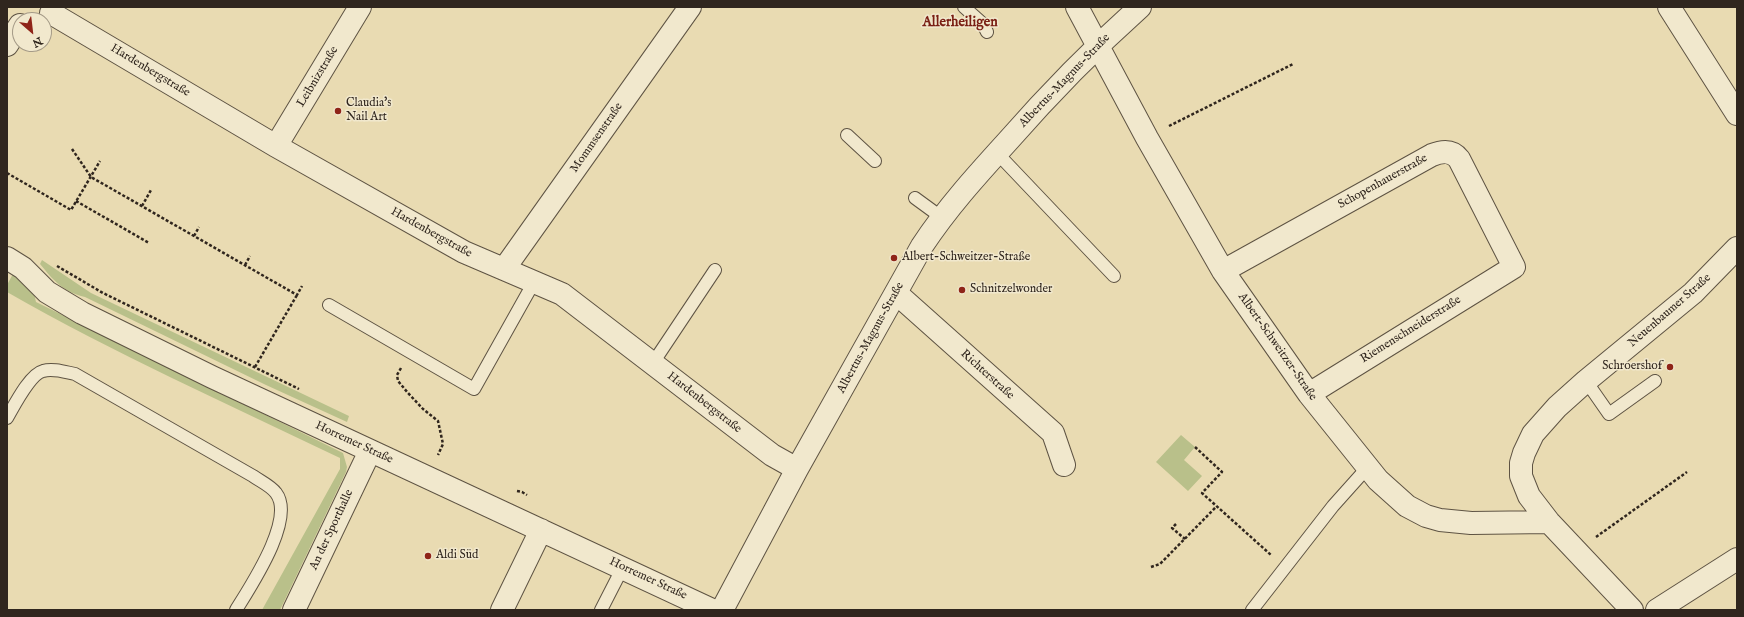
<!DOCTYPE html>
<meta charset="utf-8">
<style>
body{margin:0}
#map{position:relative;width:1744px;height:617px;overflow:hidden;background:#e9dbb2;font-family:"IM FELL English",serif}
canvas{display:block}
.frame{position:absolute;inset:0;border:8px solid #30261e;pointer-events:none}
.north{position:absolute;left:12px;top:12px;width:40px;height:40px;box-sizing:border-box;background:#f1e8cd;border:1px solid #a49a87;border-radius:50%;rotate:152deg;font-size:11px;font-weight:700;line-height:16px;text-align:center;color:#30261e}
.north::after{content:'';display:block;margin:auto;width:14px;height:18px;background:#8f2418;clip-path:polygon(50% 0,100% 100%,50% 72%,0 100%)}
</style>
<div id="map">
<canvas width="1744" height="617"></canvas>
<div class="frame"></div>
<div class="north">N</div>
</div>
<script>
const ctx = document.querySelector('canvas').getContext('2d');
ctx.lineJoin = 'round';
function fillPath(path, color) {
  ctx.fillStyle = color;
  ctx.fill(path, 'evenodd');
}
function strokePath(path, color, width, dash) {
  ctx.strokeStyle = color;
  ctx.lineWidth = width;
  ctx.lineCap = dash ? 'butt' : 'round';
  ctx.setLineDash(dash || []);
  ctx.stroke(path);
}
function write(font, color, halo, rows, align = 'center') {
  ctx.font = font + ' "IM FELL English",serif';
  ctx.lineWidth = 3;
  ctx.setLineDash([]);
  ctx.textBaseline = 'middle';
  ctx.strokeStyle = halo;
  ctx.fillStyle = color;
  for (const [text, x, y, turn = 0] of rows) {
    ctx.save();
    ctx.translate(x, y);
    ctx.rotate((+turn || 0) * Math.PI / 180);
    ctx.textAlign = isNaN(turn) ? turn : align;
    if (halo) ctx.strokeText(text, 0, 0);
    ctx.fillText(text, 0, 0);
    ctx.restore();
  }
}
fillPath(new Path2D(`
 M42 260 91 293 349 416 347 422 266 385 85 297C63 292 54 281 40 264Z
 M14 272 33 289 36 302 343 453 347 467 346 472 280 610H262L340 469V458C228 404 115 354 7 292V285Z
 M1181 435 1195 447 1184 460 1202 476 1188 491 1156 462Z`), '#b9c08a');
const service = new Path2D(`
 M964 7 983 24 987 32
 M847 135 875 161
 M997 153 1114 276
 M915 198 941 217
 M329 305 474 389 534 282
 M653 363 715 270
 M1586 381 1609 414 1655 381
 M7 418C14 406 30 374 43 371 53 368 65 372 75 374L253 476C260 481 271 486 276 493 296 519 250 587 236 610
 M601 610 623 567
 M1252 610 1333 506 1367 468`);
const minor = new Path2D(`
 M1077 7 1147 138 1223 271 1309 394 1378 480 1407 506 1426 516 1440 520 1471 523 1549 522
 M1669 7 1737 114
 M51 13 276 146 464 252 562 294 772 455 797 469
 M7 45 20 25
 M276 146 360 7
 M7 258 23 268 47 292 82 313 212 377 712 610
 M504 269 690 7
 M1223 271 1432 155C1442 151 1452 150 1459 159L1514 267 1309 394
 M896 293 1053 433 1064 465
 M294 610 370 451
 M502 610 541 530
 M722 610 797 469 922 246C947 208 977 175 1007 142 1049 94 1093 49 1140 7
 M1632 610 1549 522 1529 496 1521 476V463L1524 453 1533 434 1557 407 1586 381 1693 293 1737 248
 M1657 610 1737 559`);
strokePath(service, '#5e5343', 14);
strokePath(minor, '#5e5343', 24);
strokePath(new Path2D(`
 M1169 126 1293 64
 M72 149 91 177 297 295 302 286
 M7 173 71 210 100 161
 M76 201 149 243
 M142 206 151 190
 M194 236 199 227
 M245 265 250 256
 M57 266 103 293 299 389
 M255 367 297 295
 M401 368 397 375 398 381 408 393 423 409 438 421 443 444 438 455
 M1195 447 1222 472 1202 493 1271 555
 M517 491 522 492 527 495
 M1176 524 1172 528 1185 539
 M1596 537 1687 472
 M1151 567 1160 564 1216 507`), '#30261e', 2.5, [3, 2]);
strokePath(service, '#f1e8cd', 12);
strokePath(minor, '#f1e8cd', 22);
for (const [x, y, r, color] of [
 [338,111,4,"#8f2418"],
 [894,258,4,"#8f2418"],
 [962,290,4,"#8f2418"],
 [1670,367,4,"#8f2418"],
 [428,556,4,"#8f2418"]
]) {
  const dot = new Path2D();
  dot.arc(x, y, r, 0, 2 * Math.PI);
  ctx.fillStyle = color;
  ctx.fill(dot);
  strokePath(dot, '#f1e8cd', 1.5);
}
write('12px', '#30261e', '#f1e8cd', [
 ["Hardenbergstraße",150,71,31],
 ["Leibnizstraße",318,77,-59],
 ["Albertus-Magnus-Straße",1065,81,-46],
 ["Mommsenstraße",597,138,-55],
 ["Schopenhauerstraße",1383,182,-29],
 ["Hardenbergstraße",431,233,29],
 ["Neuenbaumer Straße",1670,311,-41],
 ["Riemenschneiderstraße",1411,330,-32],
 ["Albertus-Magnus-Straße",871,338,-61],
 ["Albert-Schweitzer-Straße",1277,347,55],
 ["Richterstraße",987,375,42],
 ["Hardenbergstraße",704,403,38],
 ["Horremer Straße",354,443,25],
 ["An der Sporthalle",332,530,-65],
 ["Horremer Straße",648,579,25]
]);
write('12px', '#30261e', '#f1e8cd', [
 ["Claudia's",346,104],
 ["Nail Art",346,118],
 ["Albert-Schweitzer-Straße",902,258],
 ["Schnitzelwonder",970,290],
 ["Schroershof",1662,367,"right"],
 ["Aldi Süd",436,556]
], 'left');
write('bold 14px', '#7a1f14', '#f1e8cd', [
 ["Allerheiligen",960,23]
]);
</script>
